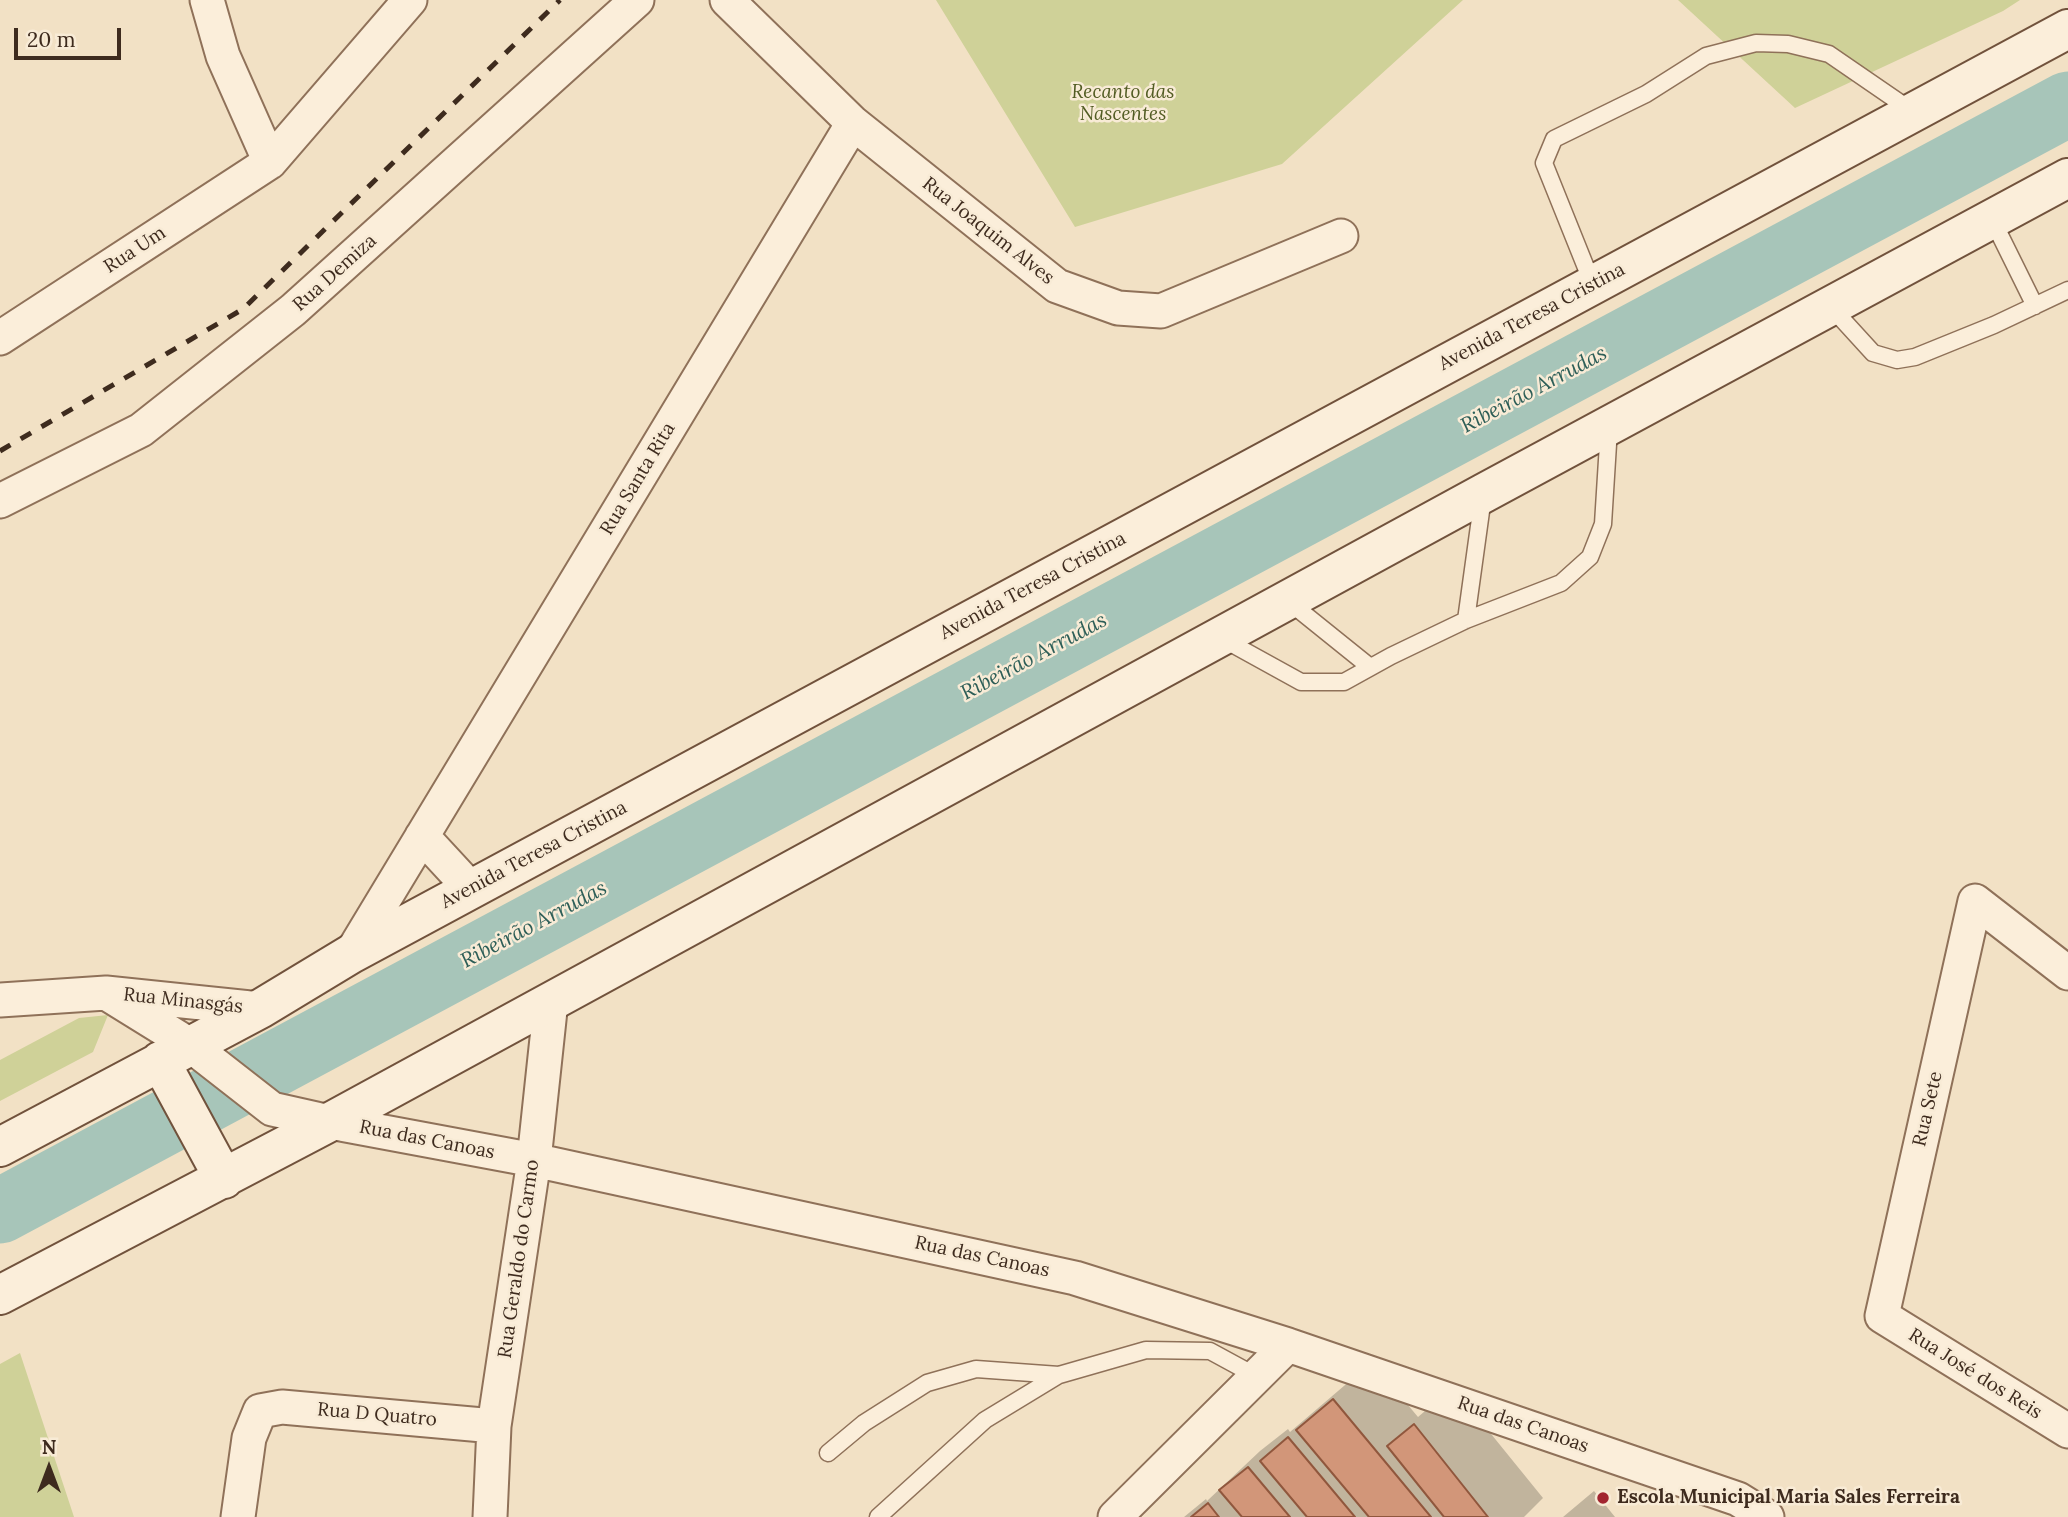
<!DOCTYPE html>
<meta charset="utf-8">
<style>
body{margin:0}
#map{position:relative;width:2068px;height:1517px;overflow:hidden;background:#f2e1c5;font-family:Lora,serif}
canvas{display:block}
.north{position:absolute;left:14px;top:1433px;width:70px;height:70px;-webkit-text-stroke:5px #f8ebd6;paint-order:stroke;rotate:0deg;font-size:19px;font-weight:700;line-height:28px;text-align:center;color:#3e2b1e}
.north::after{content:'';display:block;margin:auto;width:24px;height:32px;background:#3e2b1e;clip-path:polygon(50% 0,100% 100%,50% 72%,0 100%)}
.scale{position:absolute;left:14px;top:28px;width:107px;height:32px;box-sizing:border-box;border:4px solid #3e2b1e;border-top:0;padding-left:9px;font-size:21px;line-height:24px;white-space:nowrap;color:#3e2b1e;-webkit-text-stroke:5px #f8ebd6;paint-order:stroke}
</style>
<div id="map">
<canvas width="2068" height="1517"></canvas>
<div class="north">N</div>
<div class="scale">20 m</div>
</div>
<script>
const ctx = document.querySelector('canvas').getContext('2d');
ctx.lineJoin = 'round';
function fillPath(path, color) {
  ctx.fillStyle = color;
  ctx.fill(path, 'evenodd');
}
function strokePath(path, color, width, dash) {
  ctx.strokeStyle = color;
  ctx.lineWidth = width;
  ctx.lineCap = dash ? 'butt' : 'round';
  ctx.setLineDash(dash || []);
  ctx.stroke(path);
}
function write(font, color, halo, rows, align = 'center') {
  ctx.font = font + ' Lora,serif';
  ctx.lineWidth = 5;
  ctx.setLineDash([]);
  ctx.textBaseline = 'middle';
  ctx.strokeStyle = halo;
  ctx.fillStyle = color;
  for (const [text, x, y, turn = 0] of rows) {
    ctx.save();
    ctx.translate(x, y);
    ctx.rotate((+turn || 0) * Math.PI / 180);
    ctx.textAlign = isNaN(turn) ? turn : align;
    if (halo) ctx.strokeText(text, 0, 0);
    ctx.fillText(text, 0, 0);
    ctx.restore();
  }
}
fillPath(new Path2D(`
 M936 0H1463L1282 164 1075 227Z
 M1678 0H2020L2003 11 1795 108Z
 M108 1015 93 1052 0 1101V1060L79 1018Z
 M20 1353 74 1517H0V1364Z`), '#cfd198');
fillPath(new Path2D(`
 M1372 1362 1418 1417 1453 1387 1543 1498 1524 1517H1184L1206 1499 1207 1501 1260 1451 1288 1429 1290 1432Z
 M1594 1491 1615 1517H1563Z`), '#0003');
strokePath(new Path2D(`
 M0 1211 2068 104`), '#a7c5b9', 65);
const building = new Path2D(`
 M1333 1399 1431 1517H1369L1296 1430Z
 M1414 1424 1488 1517H1444L1387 1446Z
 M1288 1437 1355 1517H1307L1260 1461Z
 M1248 1467 1290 1517H1242L1219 1490Z
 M1208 1503 1219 1517H1191Z`);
fillPath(building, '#d29679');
strokePath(building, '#90573d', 2);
const service = new Path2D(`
 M1992 219 2035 306
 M1593 285 1544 163 1554 139 1646 94 1706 56 1756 43 1788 44 1829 54 1912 111
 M1831 307 1873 353 1897 360 1915 357 1994 325 2068 290
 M1288 601 1370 667
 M1466 620 1483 497
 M1223 639 1301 682H1344L1391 656 1466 620 1561 583 1590 557 1603 524 1609 428
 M828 1453 864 1423 927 1383 976 1369 1059 1375
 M878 1517 985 1420 1059 1375 1146 1350 1210 1351 1256 1376`);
const minor = new Path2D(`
 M207 0 223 56 270 162
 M727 0 853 123 1057 286 1118 308 1161 311 1341 236
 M0 338 270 162 410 0
 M0 501 141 430 293 310 637 0
 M422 836 471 889
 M351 954 853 123
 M2068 973 1975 901 1882 1316 2068 1431
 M106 993 190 1045 272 1109 330 1122 534 1160 1075 1278 1288 1345 1738 1499 1767 1517
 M0 1000 106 993 260 1009
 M238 1517 249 1438 260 1411 282 1407 494 1426
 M490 1517 494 1426 534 1160 551 1001
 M1115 1517 1288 1345`);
const secondary = new Path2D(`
 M160 1061 224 1179
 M0 1147 260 1009 351 954 2068 29
 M0 1295 330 1122 1484 493 2068 178`);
strokePath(service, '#8f7159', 19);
strokePath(minor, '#8f7159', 37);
strokePath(secondary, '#71523c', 42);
strokePath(service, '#fbeeda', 16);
strokePath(minor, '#fbeeda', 33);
strokePath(secondary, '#fbeeda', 38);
strokePath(new Path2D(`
 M0 451 243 309 560 0`), '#3e2b1e', 5, [12, 12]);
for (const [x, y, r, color] of [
 [1603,1498,7,"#a22530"]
]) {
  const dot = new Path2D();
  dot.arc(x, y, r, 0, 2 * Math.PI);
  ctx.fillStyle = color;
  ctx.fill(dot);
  strokePath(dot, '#f8ebd6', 2.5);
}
write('italic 19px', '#525c23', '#f8ebd6', [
 ["Recanto das",1123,93],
 ["Nascentes",1123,115]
]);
write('19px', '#3e2b1e', '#f8ebd6', [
 ["Rua Joaquim Alves",988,231,38],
 ["Rua Um",135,250,-33],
 ["Rua Demiza",335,273,-42],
 ["Avenida Teresa Cristina",1532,317,-28],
 ["Rua Santa Rita",638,479,-59],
 ["Avenida Teresa Cristina",1033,586,-28],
 ["Avenida Teresa Cristina",534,855,-28],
 ["Rua Minasgás",183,1001,6],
 ["Rua Sete",1928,1109,-77],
 ["Rua das Canoas",427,1140,11],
 ["Rua das Canoas",982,1257,12],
 ["Rua Geraldo do Carmo",519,1259,-82],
 ["Rua José dos Reis",1975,1374,32],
 ["Rua D Quatro",377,1415,5],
 ["Rua das Canoas",1523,1425,19]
]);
write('bold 19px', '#3e2b1e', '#f8ebd6', [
 ["Escola Municipal Maria Sales Ferreira",1617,1498]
], 'left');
write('italic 21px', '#2d5e57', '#f8ebd6', [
 ["Ribeirão Arrudas",1534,390,-28],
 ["Ribeirão Arrudas",1034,657,-28],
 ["Ribeirão Arrudas",534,925,-28]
]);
</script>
